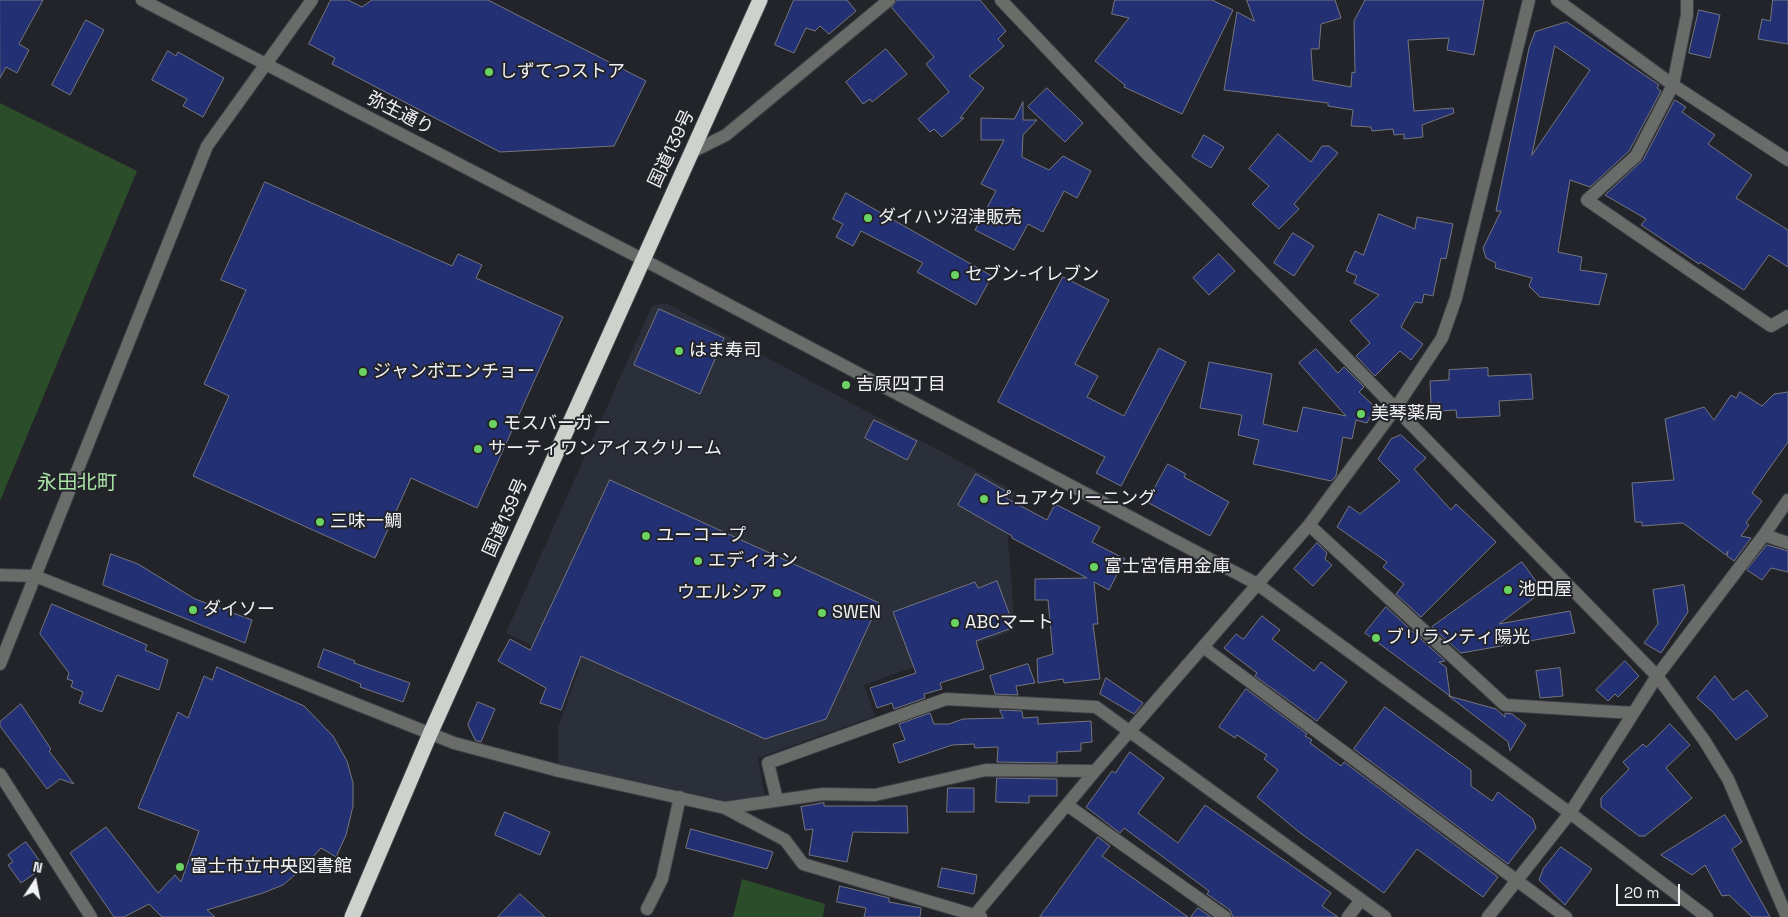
<!DOCTYPE html>
<meta charset="utf-8">
<style>
body{margin:0}
#map{position:relative;width:1788px;height:917px;overflow:hidden;background:#22242a;font-family:"Space Grotesk",sans-serif}
canvas{display:block}
.north{position:absolute;left:10px;top:857px;width:50px;height:50px;-webkit-text-stroke:4px #22242a;paint-order:stroke;rotate:11deg;font-size:14px;font-weight:700;line-height:20px;text-align:center;color:#f1f2f6}
.north::after{content:'';display:block;margin:auto;width:18px;height:22px;background:#f1f2f6;clip-path:polygon(50% 0,100% 100%,50% 72%,0 100%)}
.scale{position:absolute;left:1616px;top:884px;width:64px;height:22px;box-sizing:border-box;border:2px solid #f1f2f6;border-top:0;padding-left:6px;font-size:15px;line-height:18px;white-space:nowrap;color:#f1f2f6;-webkit-text-stroke:4px #22242a;paint-order:stroke}
</style>
<div id="map">
<canvas width="1788" height="917"></canvas>
<div class="north">N</div>
<div class="scale">20 m</div>
</div>
<script>
const ctx = document.querySelector('canvas').getContext('2d');
ctx.lineJoin = 'round';
function fillPath(path, color) {
  ctx.fillStyle = color;
  ctx.fill(path, 'evenodd');
}
function strokePath(path, color, width, dash) {
  ctx.strokeStyle = color;
  ctx.lineWidth = width;
  ctx.lineCap = dash ? 'butt' : 'round';
  ctx.setLineDash(dash || []);
  ctx.stroke(path);
}
function write(font, color, halo, rows, align = 'center') {
  ctx.font = font + ' "Space Grotesk","Noto Sans JP",sans-serif';
  ctx.lineWidth = 4;
  ctx.setLineDash([]);
  ctx.textBaseline = 'middle';
  ctx.strokeStyle = halo;
  ctx.fillStyle = color;
  for (const [text, x, y, turn = 0] of rows) {
    ctx.save();
    ctx.translate(x, y);
    ctx.rotate((+turn || 0) * Math.PI / 180);
    ctx.textAlign = isNaN(turn) ? turn : align;
    if (halo) ctx.strokeText(text, 0, 0);
    ctx.fillText(text, 0, 0);
    ctx.restore();
  }
}
fillPath(new Path2D(`
 M666 303 1016 492 1006 514 1015 630 864 685 875 716 758 758 765 799 728 801 558 764V727L579 669 506 633 652 306Z`), '#2b2f3a');
fillPath(new Path2D(`
 M0 103 137 171 0 501Z
 M742 879 825 904 823 917H733Z`), '#2b4d29');
const building = new Path2D(`
 M0 0H43L19 44 29 50 17 73 6 67 0 78Z
 M331 0H348L362 7 372 0H488L646 81 614 146 500 152 332 64 335 58 309 44Z
 M794 0H847L856 11 829 34 820 26 815 31 806 28 794 53 775 45Z
 M897 0H980L1006 31 998 39 1004 46 969 76 984 88 960 118H964L942 137 934 129 930 132 918 119 949 92 926 64 934 57 892 8Z
 M1115 0H1212L1233 10 1182 114 1124 87 1125 85 1095 61 1129 18 1112 14Z
 M1247 0H1335L1341 18 1321 24 1319 49H1311L1313 80 1351 87 1352 72 1355 73 1354 21 1365 0H1484L1474 55 1447 50 1449 38 1408 40 1414 111 1453 108 1454 113 1422 125 1423 137 1404 139V134L1394 135 1393 129 1372 131 1371 127 1351 126 1353 110 1328 106V103L1224 90 1237 12 1254 21Z
 M1773 0H1788V44L1758 39 1762 19 1770 21Z
 M1699 10 1720 15 1710 58 1689 53Z
 M86 20 104 30 70 95 52 85Z
 M1567 22 1659 85 1657 88 1661 91 1629 151 1590 187 1570 180 1558 252 1582 257 1580 270 1607 274 1599 305 1540 297 1529 286 1532 278 1495 268 1496 263 1486 258 1483 248 1501 211H1496L1529 48 1535 32ZM1555 46 1590 70 1532 155Z
 M886 49 907 74 872 102 870 99 863 104 846 82Z
 M168 51 176 56 178 52 224 78 203 117 183 106 187 99 152 80Z
 M1047 88 1083 123 1065 142 1028 107Z
 M1675 100 1686 107 1682 112 1715 135 1708 144 1752 175 1736 198 1788 230V267L1769 255 1744 290 1700 262 1699 264 1641 225 1646 219 1605 195 1643 160Z
 M1023 102V120H1037L1023 135 1022 157 1049 170 1063 156 1091 171 1077 198 1064 191 1043 232 1028 224 1014 250 975 230 996 191 981 184 1004 140H981V118L1014 119Z
 M1278 134 1311 162 1322 146H1329L1338 153 1294 204 1299 209 1279 229 1252 204 1269 186 1249 169Z
 M1204 135 1224 147 1211 168 1192 157Z
 M265 182 452 266 458 254 482 265 476 278 563 317 477 508 411 478 375 558 193 476 229 396 204 384 246 290 221 280Z
 M846 193 992 276 976 305 917 272 923 263 861 231 853 246 836 237 843 224 833 219Z
 M1379 214 1415 229 1417 217 1453 224 1446 259 1441 258 1433 296 1424 294 1422 303 1415 302 1401 327 1423 344 1411 360 1400 351 1375 376 1356 356 1370 343 1350 321 1379 295 1354 283 1357 276 1346 271 1355 251 1363 255Z
 M1293 233 1314 246 1294 276 1274 263Z
 M1219 254 1235 271 1209 295 1193 278Z
 M1063 277 1109 300 1075 364 1098 376 1087 397 1124 416 1159 348 1186 362 1121 486 1096 473 1105 457 998 402Z
 M659 309 724 338 700 394 634 365Z
 M1316 349 1338 373 1344 367 1364 387 1359 392 1375 407 1367 423 1356 420 1352 439 1343 437 1336 476 1331 481 1253 464 1259 440 1238 435 1242 415 1200 408 1209 362 1272 374 1263 424 1297 432 1303 407 1346 416 1299 363Z
 M1488 368V376L1531 374 1533 399 1499 401 1500 416 1457 418 1456 410 1440 411 1439 403 1431 404 1430 381 1449 380V370Z
 M1740 392 1762 406 1774 394 1788 392V442L1752 493 1762 501 1746 523 1749 525 1741 536 1751 538 1734 561 1727 556 1728 551 1726 555 1683 523 1642 526V522H1635L1632 483 1674 480 1665 419 1704 407 1714 420 1731 395 1736 398Z
 M874 420 917 441 907 460 865 438Z
 M1401 435 1426 458 1414 469 1451 510 1456 504 1496 542 1421 617 1396 594 1404 584 1383 567 1387 562 1337 527 1349 506 1360 514 1400 481 1378 459 1391 439Z
 M1168 464 1186 474 1184 477 1229 502 1210 536 1147 502Z
 M976 474 1009 493 1006 498 1047 520 1055 504 1100 527 1092 542 1125 559 1109 590 1094 582 1098 624H1093L1100 679 1064 683 1063 679 1038 683 1037 659 1053 654 1048 600H1035V579L1087 578 1012 538V536L958 505Z
 M610 480 879 603 826 719 765 739 581 656 561 710 540 703 546 688 498 661 510 639 530 650Z
 M1317 543 1327 553 1325 559 1332 565 1313 586 1294 569Z
 M1767 545 1788 551V572L1771 568 1762 580 1747 570Z
 M111 554 138 564 195 599 252 620 245 643 103 585Z
 M1522 562 1543 591 1499 624 1570 611 1575 633 1461 653 1432 627Z
 M997 581 1012 621V628L976 641 984 669 940 683 942 689 924 694 925 698 894 709 892 703 877 708 870 688 916 673 893 612 975 582 978 588Z
 M1684 585 1688 612 1661 653 1644 643 1658 624 1653 590Z
 M52 604 147 645 145 650 168 660 159 690 117 675 102 712 79 703 83 692 71 687 73 681 67 679 69 673 40 634Z
 M1386 607 1445 661 1439 662 1446 667 1450 696 1365 633Z
 M1262 616 1280 630 1272 639 1314 671 1321 662 1347 682 1317 721 1255 676 1257 673 1224 648 1236 634 1243 639Z
 M324 649 355 661 354 663 410 683 403 702 360 687 361 684 318 667Z
 M1625 661 1639 676 1618 697 1615 694 1608 701 1596 690Z
 M1028 664 1035 683 1016 686 1018 695 995 694 990 676Z
 M217 667 304 706 333 736 347 761 353 783V806L346 835 336 857 321 848 303 868 283 885 263 893 207 910 215 917H162L149 904 124 917H114L70 853 106 827 158 893 175 875 181 882 199 831 138 808 178 712 188 718 204 676 212 680Z
 M1560 668 1563 696 1540 698 1536 671Z
 M1715 676 1733 700 1747 690 1768 716 1736 740 1713 712 1697 698Z
 M1106 678 1143 703 1134 714 1100 694Z
 M1246 689 1307 734 1305 736 1312 740 1310 743 1341 766 1344 762 1498 877 1483 897 1417 849 1384 893 1299 832 1257 797 1278 770 1264 759 1267 755 1237 735 1235 738 1219 727Z
 M1449 696 1496 709 1505 717V713L1512 714 1526 725 1510 751 1508 742Z
 M478 702 495 709 481 742 475 740 468 725Z
 M21 704 51 749 49 751 74 784 60 779 47 789 0 726V722Z
 M1385 707 1471 770V786L1492 801 1498 792 1533 819 1536 828 1508 864 1354 749Z
 M1000 710 1022 711 1023 718 1038 717V724L1091 721 1092 742 1081 743V751L1057 752V763L997 762 998 747 975 748 974 744 952 745 899 763 893 744 905 740 899 724 930 713 934 724H949L963 719 1003 718Z
 M1670 724 1690 745 1666 768 1692 798 1645 836H1639L1601 807V798L1629 769 1623 762 1643 744 1646 747Z
 M1130 752 1164 778 1138 813 1178 843 1205 805 1331 893 1322 906 1338 917H1233L1230 910 1207 894 1209 891 1124 828 1120 833 1086 807 1112 771 1115 773Z
 M997 778 1057 779V796H1029V803L996 802Z
 M948 788H974V812H947Z
 M824 803V806H907L908 833 853 832 847 862 809 855 813 829 805 830 801 807Z
 M505 812 550 832 540 855 495 835Z
 M1725 815 1742 842 1732 849 1770 917H1752L1729 895 1722 896 1705 865 1692 875 1661 855Z
 M691 829 773 852 767 869 686 848Z
 M1098 837 1110 846 1102 856 1188 917H1040Z
 M26 842 44 867 21 883 8 865 13 862 8 855Z
 M1561 847 1592 869 1565 905 1539 880 1543 869Z
 M942 868 977 875 974 894 938 887Z
 M840 886 889 898V902L921 908 920 917H864L866 908 837 902Z
 M520 894 545 917H498Z
 M1198 908 1211 917H1191Z`);
fillPath(building, '#233073');
strokePath(building, '#74767e', 1);
const minor = new Path2D(`
 M142 0 642 259 1257 584 1570 813 1707 917
 M1001 0 1148 155 1657 676 1704 740 1728 779 1787 917
 M1557 0 1673 85 1788 160
 M1687 0V15L1673 85 1636 156 1587 200 1771 326 1788 316
 M692 152 726 135 889 0
 M1309 525 1505 705 1633 713
 M1764 535 1788 543
 M0 575 35 576 454 743 559 771 725 808 785 840 803 864 981 917
 M1203 647 1566 917
 M0 664 207 146 312 0
 M0 774 91 917
 M777 800 768 763 946 699 1096 707 1385 917
 M1067 805 1225 917
 M725 808 823 794 875 795 986 770 1095 771
 M647 909 662 879 680 797
 M973 917 1095 771 1309 525 1395 409 1442 338 1456 298 1529 0
 M1348 917 1361 900
 M1488 917 1570 813 1657 676 1764 535 1788 500`);
const highway = new Path2D(`
 M352 917 430 734 760 0`);
strokePath(minor, '#3f4147', 14);
strokePath(highway, '#3f4147', 17);
strokePath(minor, '#6a6c6a', 12);
strokePath(highway, '#cdd3cc', 15);
for (const [x, y, r, color] of [
 [489,72,5,"#6ad364"],
 [868,218,5,"#6ad364"],
 [955,275,5,"#6ad364"],
 [679,351,5,"#6ad364"],
 [363,372,5,"#6ad364"],
 [846,385,5,"#6ad364"],
 [1361,414,5,"#6ad364"],
 [493,424,5,"#6ad364"],
 [478,449,5,"#6ad364"],
 [984,499,5,"#6ad364"],
 [320,522,5,"#6ad364"],
 [646,536,5,"#6ad364"],
 [698,561,5,"#6ad364"],
 [1094,567,5,"#6ad364"],
 [1508,590,5,"#6ad364"],
 [777,593,5,"#6ad364"],
 [193,610,5,"#6ad364"],
 [822,613,5,"#6ad364"],
 [955,623,5,"#6ad364"],
 [1376,638,5,"#6ad364"],
 [180,867,5,"#6ad364"]
]) {
  const dot = new Path2D();
  dot.arc(x, y, r, 0, 2 * Math.PI);
  ctx.fillStyle = color;
  ctx.fill(dot);
  strokePath(dot, '#22242a', 2);
}
write('18px', '#f1f2f6', '#22242a', [
 ["しずてつストア",499,72],
 ["ダイハツ沼津販売",878,218],
 ["セブン-イレブン",965,275],
 ["はま寿司",689,351],
 ["ジャンボエンチョー",373,372],
 ["吉原四丁目",856,385],
 ["美琴薬局",1371,414],
 ["モスバーガー",503,424],
 ["サーティワンアイスクリーム",488,449],
 ["ピュアクリーニング",994,499],
 ["三味一鯛",330,522],
 ["ユーコープ",656,536],
 ["エディオン",708,561],
 ["富士宮信用金庫",1104,567],
 ["池田屋",1518,590],
 ["ウエルシア",767,593,"right"],
 ["ダイソー",203,610],
 ["SWEN",832,613],
 ["ABCマート",965,623],
 ["ブリランティ陽光",1386,638],
 ["富士市立中央図書館",190,867]
], 'left');
write('18px', '#f1f2f6', '#22242a', [
 ["弥生通り",400,114,27],
 ["国道139号",672,149,-65],
 ["国道139号",506,518,-66]
]);
write('20px', '#abe2a6', '#22242a', [
 ["永田北町",77,484]
]);
</script>
